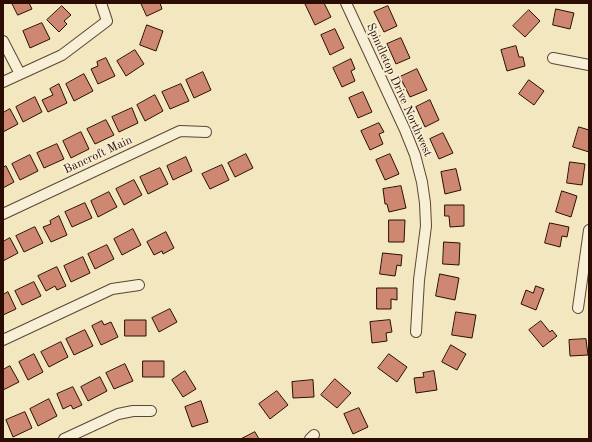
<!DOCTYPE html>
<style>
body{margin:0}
#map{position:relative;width:592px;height:442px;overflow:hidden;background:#f3e7c0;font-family:"Old Standard TT",serif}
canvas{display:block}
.frame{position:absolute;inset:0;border:4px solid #2b0d04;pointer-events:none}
</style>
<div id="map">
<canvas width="592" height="442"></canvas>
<div class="frame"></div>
</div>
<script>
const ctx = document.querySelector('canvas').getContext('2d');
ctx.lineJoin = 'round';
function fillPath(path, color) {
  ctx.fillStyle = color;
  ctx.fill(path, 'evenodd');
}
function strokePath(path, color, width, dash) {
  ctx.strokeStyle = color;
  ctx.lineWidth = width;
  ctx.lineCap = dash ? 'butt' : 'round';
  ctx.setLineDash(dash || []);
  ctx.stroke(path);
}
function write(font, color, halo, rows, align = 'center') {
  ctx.font = font + ' "Old Standard TT",serif';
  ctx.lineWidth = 3.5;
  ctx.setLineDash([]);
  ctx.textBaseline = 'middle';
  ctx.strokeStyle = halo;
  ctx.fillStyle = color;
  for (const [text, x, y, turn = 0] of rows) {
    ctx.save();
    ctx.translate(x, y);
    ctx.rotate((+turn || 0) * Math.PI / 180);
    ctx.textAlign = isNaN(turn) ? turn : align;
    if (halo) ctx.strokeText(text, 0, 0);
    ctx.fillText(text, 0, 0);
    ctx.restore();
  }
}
const building = new Path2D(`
 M12 3H29L32 9 18 15Z
 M141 3H160L162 9 147 16Z
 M307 3H324L331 17 315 25 305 4Z
 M62 6 71 15 64 21 67 24 59 32 47 20Z
 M388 6 397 26 384 32 374 12Z
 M556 9 574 13 570 29 553 25Z
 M529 10 540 21 525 37 513 26Z
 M42 23 50 39 30 48 23 31Z
 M147 25 163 31 156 51 140 45Z
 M335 29 344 48 330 55 321 35Z
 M401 38 410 58 396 64 387 44Z
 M516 46 519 57H523L525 66 507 71 501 50Z
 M135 50 144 64 126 76 117 61Z
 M106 58 115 76 98 84 91 69 98 66 97 62Z
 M351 59 355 69 351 71 355 81 342 87 333 68Z
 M417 69 427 90 410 97 400 77Z
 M203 72 211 90 194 98 186 80Z
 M84 74 93 91 74 101 66 84Z
 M529 80 544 91 534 105 519 94Z
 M59 84 67 103 48 112 42 100 53 95 50 89Z
 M181 84 189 101 170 109 162 92Z
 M363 92 372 112 358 118 349 98Z
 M155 95 163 111 145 121 137 105Z
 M35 97 42 112 23 122 16 107Z
 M430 100 439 120 425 127 416 107Z
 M132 108 138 123 119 132 112 117Z
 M10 109 18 124 3 132V113Z
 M106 120 114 135 95 144 87 129Z
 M379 123 384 132 379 134 383 144 370 150 361 131Z
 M579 127 589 130V152L573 147Z
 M81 132 89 149 71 158 63 141Z
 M443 133 453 153 439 159 430 139Z
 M57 144 64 159 44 168 37 153Z
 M246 154 253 168 235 177 228 163Z
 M390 154 399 174 385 180 376 160Z
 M30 155 38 171 20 180 12 164Z
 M186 157 192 171 173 180 167 166Z
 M570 162 585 164 582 185 567 183Z
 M222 165 229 180 210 189 202 174Z
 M6 166 14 182 3 188V168Z
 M160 168 168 184 148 194 140 177Z
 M456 169 461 190 445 194 441 172Z
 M134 180 142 195 124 205 116 189Z
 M401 186 406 208 389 212 387 204H385L383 189Z
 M562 191 577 196 571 217 556 212Z
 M109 192 117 207 98 217 91 201Z
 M85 203 92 218 72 227 65 212Z
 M445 205H464V226L450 227 449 216H445Z
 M59 216 67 235 51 242 43 227 51 224 50 221Z
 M389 220H405L404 242H389Z
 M550 223 569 227 567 237 562 236 560 247 545 243Z
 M35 227 43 243 24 252 16 236Z
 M133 229 141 245 122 255 114 239Z
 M166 232 174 248 163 254 162 251 154 255 147 242Z
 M10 238 18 253 3 261V242Z
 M444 242 460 243 459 265 443 264Z
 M107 245 114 259 95 269 88 254Z
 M383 253 402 255 401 266 397 265 395 276 380 274Z
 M83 257 90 273 71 282 64 266Z
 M57 267 66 286 57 290 55 286 46 291 38 276Z
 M440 274 459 278 455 300 436 296Z
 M34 282 41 296 22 305 15 291Z
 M536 286 544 289 536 310 521 304 526 290 533 293Z
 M377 288H397V300L391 299V309H377Z
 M8 292 16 309 3 315V295Z
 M170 309 177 322 159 332 152 318Z
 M456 312 476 315 472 338 452 335Z
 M125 320H146V336H125Z
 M390 320 392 332 386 333 387 341 372 343 370 322Z
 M102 321 104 325 111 322 118 337 101 345 92 326Z
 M541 321 550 332 552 330 557 336 543 347 529 330Z
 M85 330 93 346 74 355 66 339Z
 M586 339 588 355 570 356 569 340Z
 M61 342 68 357 49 367 41 352Z
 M451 345 466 354 457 370 442 362Z
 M34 354 43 372 28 380 19 362Z
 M389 354 407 367 397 382 378 368Z
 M143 361H164V377H143Z
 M125 364 133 381 114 389 106 373Z
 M10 366 19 382 3 390V370Z
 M185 371 196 389 183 397 172 380Z
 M434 371 437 390 416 393 414 378 424 377 423 373Z
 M100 377 107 391 88 401 81 387Z
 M335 379 351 393 337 408 321 395Z
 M313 380 314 397 293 398 292 382Z
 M73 387 82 405 73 409 71 405 63 409 57 394Z
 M277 391 288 405 270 419 259 404Z
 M49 399 57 416 38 426 30 409Z
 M201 401 208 422 192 427 185 407Z
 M359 408 368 427 353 434 344 414Z
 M25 412 32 428 13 437 6 420Z
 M255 432 259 439H241Z`);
fillPath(building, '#ce8871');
strokePath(building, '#2b0d04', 1);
const minor = new Path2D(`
 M346 3 405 130 415 155 422 182 425 203 426 226 419 280 416 332
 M3 41 20 74
 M553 58 589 65
 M3 82 62 55 107 21 101 3
 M3 214 180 131 206 132
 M578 308 589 230
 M3 340 112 289 139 285
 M64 439 118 414 133 411H151
 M310 439 314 435`);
strokePath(minor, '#5d4433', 12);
strokePath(minor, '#f7efd6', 10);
write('12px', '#2b0d04', '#f7efd6', [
 ["Spindletop Drive Northwest",399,90,66],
 ["Bancroft Main",98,155,-25]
]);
</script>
